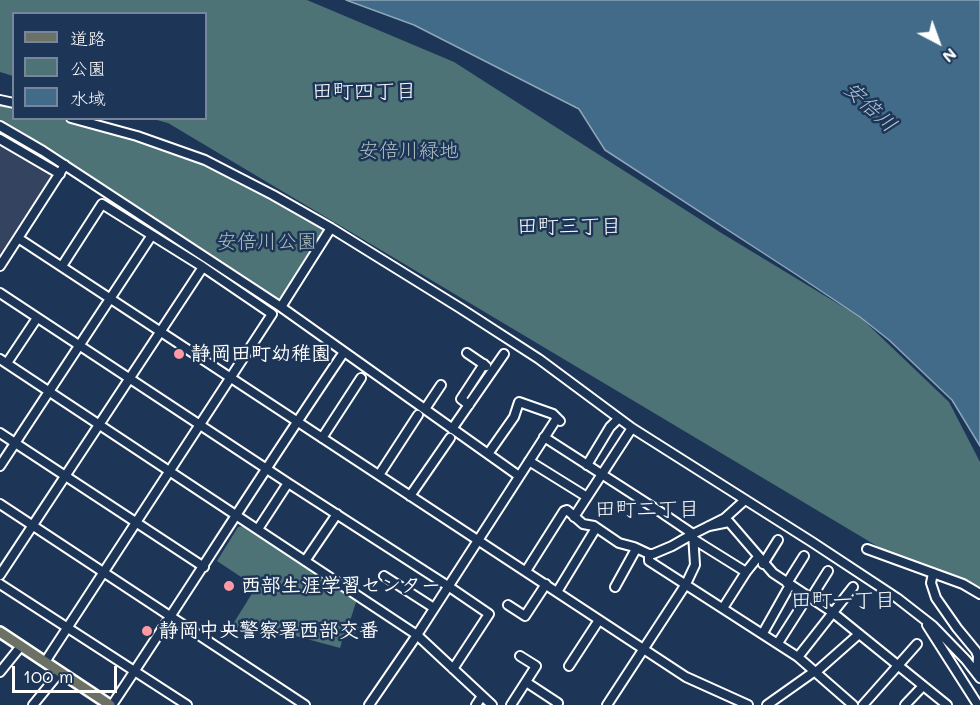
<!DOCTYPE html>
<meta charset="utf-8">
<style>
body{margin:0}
#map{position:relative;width:980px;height:705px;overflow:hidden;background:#1d3557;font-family:Mali,"Klee One",sans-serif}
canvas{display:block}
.legend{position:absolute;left:12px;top:12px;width:195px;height:108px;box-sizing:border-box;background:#1d3557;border:2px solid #77869a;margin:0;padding:8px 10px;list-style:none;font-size:18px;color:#fff}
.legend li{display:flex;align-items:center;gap:12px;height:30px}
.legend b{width:30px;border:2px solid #77869a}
.north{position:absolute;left:908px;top:12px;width:60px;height:60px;-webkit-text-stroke:4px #1d3557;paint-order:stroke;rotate:139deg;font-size:16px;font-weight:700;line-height:24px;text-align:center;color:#fff}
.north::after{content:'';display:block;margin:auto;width:21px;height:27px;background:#fff;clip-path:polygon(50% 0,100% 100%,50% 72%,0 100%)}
.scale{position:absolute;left:12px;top:666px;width:105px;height:27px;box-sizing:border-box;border:3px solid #fff;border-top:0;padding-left:8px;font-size:18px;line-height:21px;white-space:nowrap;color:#fff;-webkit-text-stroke:4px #1d3557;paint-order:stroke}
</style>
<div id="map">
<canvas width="980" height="705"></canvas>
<ul class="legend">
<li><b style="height:8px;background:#6b7165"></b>道路</li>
<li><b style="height:16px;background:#4d7376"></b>公園</li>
<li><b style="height:16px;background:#416b88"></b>水域</li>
</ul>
<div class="north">N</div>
<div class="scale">100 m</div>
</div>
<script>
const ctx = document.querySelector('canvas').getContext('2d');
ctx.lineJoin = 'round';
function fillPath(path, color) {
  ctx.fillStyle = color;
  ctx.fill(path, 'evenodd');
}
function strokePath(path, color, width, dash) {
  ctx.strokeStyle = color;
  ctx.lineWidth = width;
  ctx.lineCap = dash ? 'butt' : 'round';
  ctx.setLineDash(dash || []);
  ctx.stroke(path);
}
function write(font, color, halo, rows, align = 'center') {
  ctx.font = font + ' Mali,"Klee One",sans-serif';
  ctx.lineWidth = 5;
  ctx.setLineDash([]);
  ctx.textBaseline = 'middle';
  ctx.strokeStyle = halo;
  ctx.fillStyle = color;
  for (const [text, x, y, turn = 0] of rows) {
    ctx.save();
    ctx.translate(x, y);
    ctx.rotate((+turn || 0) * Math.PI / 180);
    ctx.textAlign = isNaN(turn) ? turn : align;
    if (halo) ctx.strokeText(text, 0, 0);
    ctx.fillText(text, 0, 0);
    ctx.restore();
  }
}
fillPath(new Path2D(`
 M0 142 54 171 55 176 0 260Z`), '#344460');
fillPath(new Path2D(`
 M0 0H307L454 62 723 234 860 317 949 402 980 462V592L936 570 892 555 168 123 153 119 206 118V14H14L13 76 0 72Z
 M0 102 13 106 14 118 60 119 128 137 182 155 280 202 328 229 283 300 277 299 96 182 0 123Z
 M245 526 357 599 350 621 359 627 352 639 344 635 340 648 270 629 232 630 230 629 256 587 217 561 238 527Z`), '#4d7376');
const water = new Path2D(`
 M346 0H980V446L952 400 889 340 860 317 797 275 605 150 579 109 414 25Z`);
fillPath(water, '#416b88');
strokePath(water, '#8da6b8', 1.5);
const minor = new Path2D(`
 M0 100 14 103
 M71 118 137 136 205 160 273 195 331 228 460 308 539 359 632 428 812 542 897 598 933 626 966 660 980 678
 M0 126 43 151 281 307 519 476
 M0 139 60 174
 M18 238 686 677 748 705
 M0 266 65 165
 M0 293 288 483
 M281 307 331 228
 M467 353 486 366
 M0 359 417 635 492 705
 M7 363 37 318
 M469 405 461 399 484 364
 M425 409 441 385
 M452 429 504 354
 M0 433 204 567
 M322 438 361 378
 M488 454 514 417 519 402 553 414 560 421
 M529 461 587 497
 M587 465 610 427 618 419
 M0 466 152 235
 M379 475 418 415
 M410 496 450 438
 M0 504 305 705
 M574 517 632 428
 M709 526 729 522 773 573 832 612 947 705
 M258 529 288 483 448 586 489 614 453 669
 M693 539 746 572
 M867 549 963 584 980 594
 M649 554V561L798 657 853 705
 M305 561 337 514
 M763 564 778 540
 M526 571 564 511 567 510 583 524 594 526 619 543 634 547 649 554H653L672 546 693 534 662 513 544 437
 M933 573 931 583 936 598 957 628 976 651 978 656 977 674
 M0 575 203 267
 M384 576 434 608
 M787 583 804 556
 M0 584 187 705
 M615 587 636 549
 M557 592 596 528
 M811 598 828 571
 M508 605 525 616 546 584
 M723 608 746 572 758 557
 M927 625 978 705
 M763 633 790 585
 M778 643 808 596
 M798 657 853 587
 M45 662 272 314 203 267 102 204 62 266
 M569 666 599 620
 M0 672 21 646
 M816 672 859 634
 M526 682 558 703 557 705
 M33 705 60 672
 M112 705C190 588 265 468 344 352
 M369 705 417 635 557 418
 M476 705 482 696
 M511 705 536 666 520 656
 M607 705 686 584 695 565 693 534 725 518 745 500
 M767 705 815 671
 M863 705 917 644
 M905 705 923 686`);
const major = new Path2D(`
 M0 632 110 705`);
strokePath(minor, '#fff', 12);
strokePath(major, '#fff', 14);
strokePath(minor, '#1d3557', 8);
strokePath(major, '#6b7165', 9);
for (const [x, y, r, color] of [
 [179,354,6,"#ff9aa2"],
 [229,586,6,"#ff9aa2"],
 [147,631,6,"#ff9aa2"]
]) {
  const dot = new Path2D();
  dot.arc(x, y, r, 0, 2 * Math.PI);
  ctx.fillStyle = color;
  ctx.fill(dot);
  strokePath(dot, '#1d3557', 2);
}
write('20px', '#afc0c1', '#1d3557', [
 ["安倍川緑地",409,151],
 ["安倍川公園",267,242]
]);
write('bold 20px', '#fff', '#1d3557', [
 ["静岡田町幼稚園",191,354],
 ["西部生涯学習センター",241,586],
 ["静岡中央警察署西部交番",159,631]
], 'left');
write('21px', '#fff', '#1d3557', [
 ["田町四丁目",364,92],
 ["田町三丁目",569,227],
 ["田町二丁目",647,510],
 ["田町一丁目",843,601]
]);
write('italic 21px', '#b3c4cf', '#1d3557', [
 ["安倍川",870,107,43]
]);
</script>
